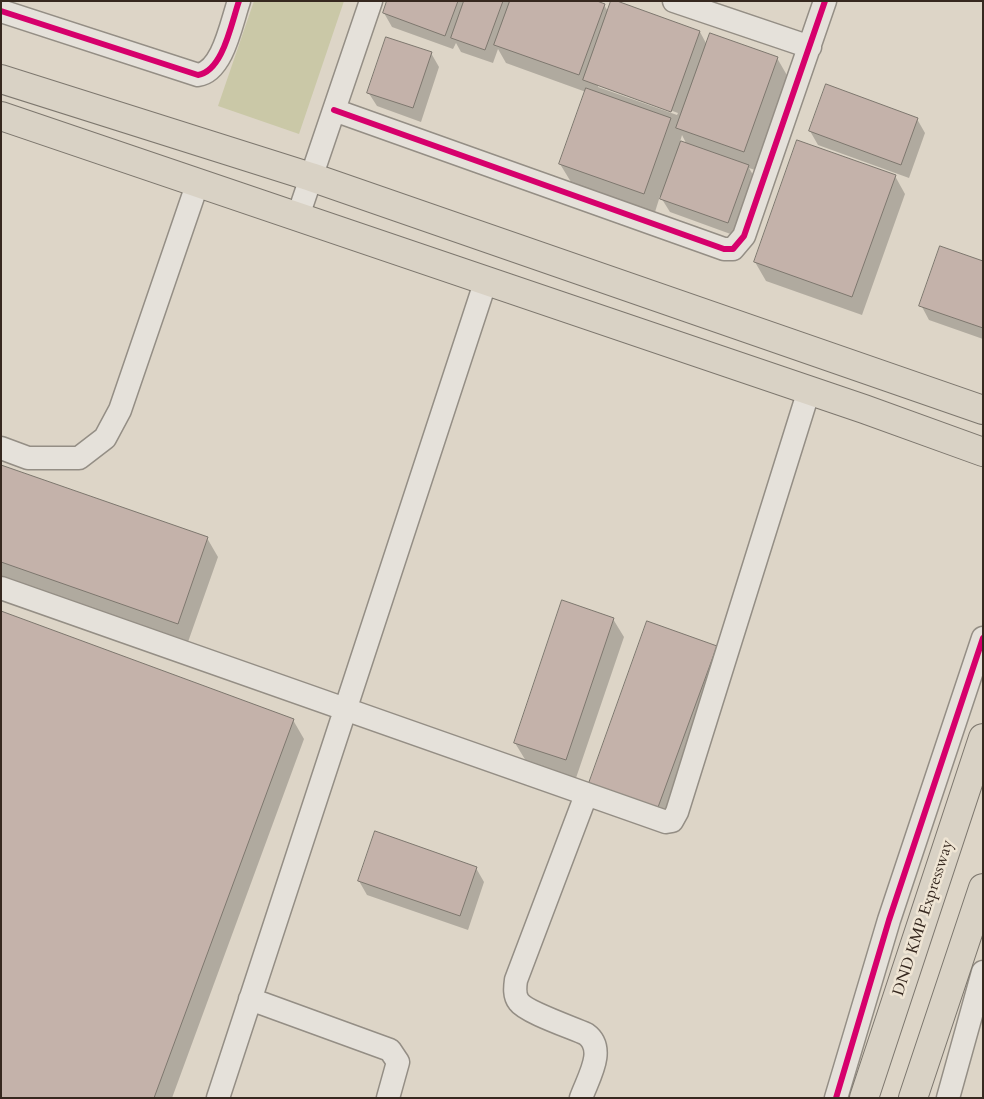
<!DOCTYPE html>
<style>
body{margin:0}
#map{position:relative;width:984px;height:1099px;overflow:hidden;background:#ddd5c7;font-family:Cardo,serif}
canvas{display:block}
.frame{position:absolute;inset:0;border:2px solid #36281f;pointer-events:none}
</style>
<div id="map">
<canvas width="984" height="1099"></canvas>
<div class="frame"></div>
</div>
<script>
const ctx = document.querySelector('canvas').getContext('2d');
ctx.lineJoin = 'round';
function fillPath(path, color) {
  ctx.fillStyle = color;
  ctx.fill(path, 'evenodd');
}
function strokePath(path, color, width, dash) {
  ctx.strokeStyle = color;
  ctx.lineWidth = width;
  ctx.lineCap = dash ? 'butt' : 'round';
  ctx.setLineDash(dash || []);
  ctx.stroke(path);
}
function write(font, color, halo, rows, align = 'center') {
  ctx.font = font + ' Cardo,serif';
  ctx.lineWidth = 5;
  ctx.setLineDash([]);
  ctx.textBaseline = 'middle';
  ctx.strokeStyle = halo;
  ctx.fillStyle = color;
  for (const [text, x, y, turn = 0] of rows) {
    ctx.save();
    ctx.translate(x, y);
    ctx.rotate((+turn || 0) * Math.PI / 180);
    ctx.textAlign = isNaN(turn) ? turn : align;
    if (halo) ctx.strokeText(text, 0, 0);
    ctx.fillText(text, 0, 0);
    ctx.restore();
  }
}
fillPath(new Path2D(`
 M254 1H344L299 134 218 106Z`), '#cac8a7');
fillPath(new Path2D(`
 M388 1H594L604 5 609 13 700 32 707 45 777 58 788 77 755 170 749 168 756 180 736 236 670 212 660 196 655 212 571 182 560 164 586 92 506 63 498 49 493 63 461 52 456 43 453 49 392 27 384 13ZM598 84 678 113 677 115 598 87ZM682 135 687 145 680 142Z
 M431 53 439 67 421 122 377 106 368 92Z
 M917 119 925 133 909 178 818 145 810 131Z
 M895 176 905 194 862 315 766 281 755 262Z
 M983 262V339L929 320 921 305Z
 M1 466 207 538 218 557 188 642 1 577Z
 M613 619 624 637 576 778 526 761 515 743Z
 M716 647 726 665 667 828 589 785Z
 M293 720 304 739 172 1098H1Z
 M476 868 484 882 468 930 367 895 359 881Z`), '#0003');
const building = new Path2D(`
 M387 1H458L445 36 383 13Z
 M464 1H503L485 50 451 38Z
 M510 1H597L605 4 579 75 494 45Z
 M611 1H617L700 31 671 112 583 80Z
 M710 33 778 57 744 152 676 128Z
 M386 37 432 52 413 108 367 93Z
 M826 84 918 118 901 165 809 131Z
 M586 88 671 118 644 194 559 164Z
 M797 140 896 175 852 297 754 262Z
 M681 141 749 165 728 223 660 199Z
 M940 246 983 261V328L919 306Z
 M1 465 208 537 178 624 1 562Z
 M562 600 614 618 566 760 514 743Z
 M1 611 294 719 154 1098H1Z
 M647 621 717 646 657 810 588 786Z
 M375 831 477 867 460 916 358 881Z`);
fillPath(building, '#c4b2aa');
strokePath(building, '#7d776e', 1);
const minor = new Path2D(`
 M674 1 810 47
 M1 11 198 75C223 71 231 24 239 1
 M334 110 724 249H733L744 236 825 1
 M298 216 371 1
 M1 448 28 458H79L105 438 120 410 198 182
 M1 588 666 822 672 821 677 812 809 390
 M250 999 390 1050 398 1062 388 1098
 M218 1098 486 280
 M581 1098C588 1078 607 1049 586 1034 573 1028 526 1012 519 1002 514 996 515 987 516 980L586 795
 M836 1098 889 920 983 638
 M948 1098 983 972`);
const major = new Path2D(`
 M1 79 311 177 983 410
 M1 116 864 409 983 452`);
const highway = new Path2D(`
 M864 1098 983 738
 M913 1098 983 888`);
strokePath(minor, '#948e85', 25);
strokePath(major, '#7d776e', 30);
strokePath(highway, '#7d776e', 30);
strokePath(minor, '#e5e1da', 22);
strokePath(major, '#d9d2c5', 28);
strokePath(highway, '#d9d2c5', 28);
strokePath(new Path2D(`
 M1 11 198 75C223 71 231 24 239 1
 M334 110 724 249H733L744 236 825 1
 M836 1098 889 920 983 638`), '#d6006c', 6);
write('16px', '#36281f', '#efe5d4', [
 ["DND KMP Expressway",924,918,-72]
]);
</script>
